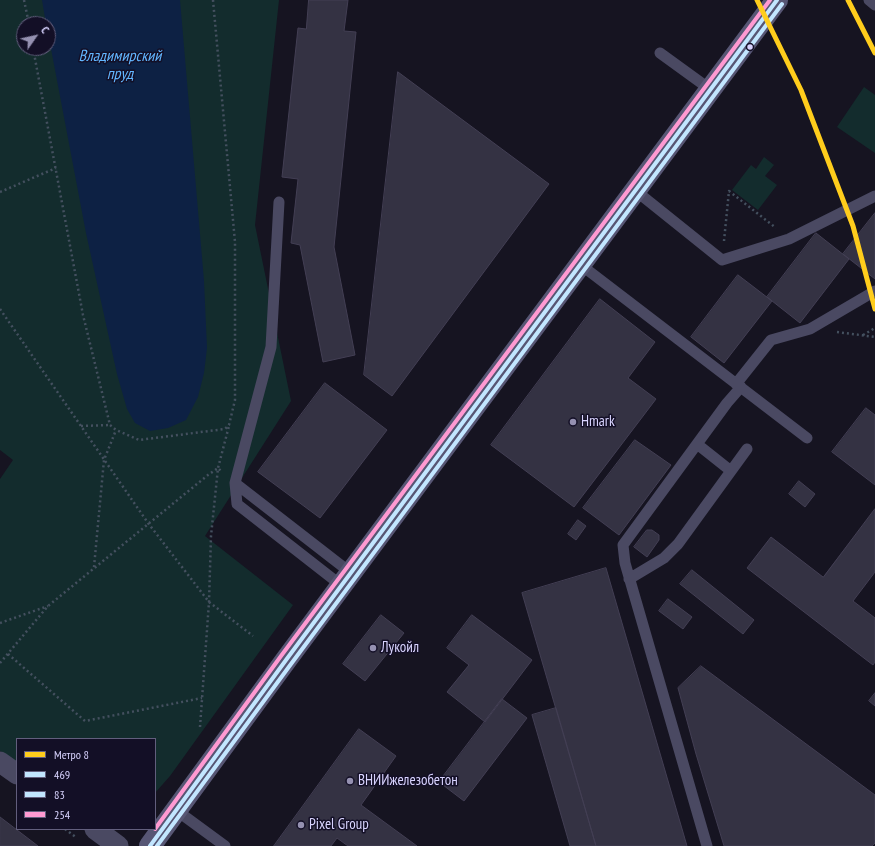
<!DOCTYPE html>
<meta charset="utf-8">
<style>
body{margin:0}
#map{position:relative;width:875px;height:846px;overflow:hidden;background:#161421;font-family:"PT Sans Narrow",sans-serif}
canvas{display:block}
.legend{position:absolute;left:16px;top:738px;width:140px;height:92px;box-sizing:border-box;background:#130f26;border:1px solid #625e7d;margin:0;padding:5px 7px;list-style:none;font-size:12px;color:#d9d4ff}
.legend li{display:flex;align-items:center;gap:8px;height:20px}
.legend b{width:20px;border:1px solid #625e7d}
.north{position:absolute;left:16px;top:16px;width:40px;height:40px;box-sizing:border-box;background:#130f26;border:1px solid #625e7d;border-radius:50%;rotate:56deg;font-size:11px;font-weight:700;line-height:16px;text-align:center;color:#d9d4ff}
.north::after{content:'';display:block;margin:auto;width:14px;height:18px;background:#9591b1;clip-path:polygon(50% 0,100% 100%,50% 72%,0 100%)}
</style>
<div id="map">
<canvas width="875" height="846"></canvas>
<ul class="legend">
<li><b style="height:5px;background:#ffcd1c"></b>Метро 8</li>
<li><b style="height:5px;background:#c2e6ff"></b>469</li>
<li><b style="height:5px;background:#c2e6ff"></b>83</li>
<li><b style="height:5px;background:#ff9ad2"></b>254</li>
</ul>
<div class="north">С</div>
</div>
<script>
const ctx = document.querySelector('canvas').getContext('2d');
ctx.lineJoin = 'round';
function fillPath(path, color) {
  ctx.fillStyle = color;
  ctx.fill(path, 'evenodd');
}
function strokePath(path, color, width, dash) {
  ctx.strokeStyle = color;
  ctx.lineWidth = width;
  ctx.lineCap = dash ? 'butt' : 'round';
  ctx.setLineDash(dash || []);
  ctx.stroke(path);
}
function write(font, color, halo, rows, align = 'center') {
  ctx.font = font + ' "PT Sans Narrow",sans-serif';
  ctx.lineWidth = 3;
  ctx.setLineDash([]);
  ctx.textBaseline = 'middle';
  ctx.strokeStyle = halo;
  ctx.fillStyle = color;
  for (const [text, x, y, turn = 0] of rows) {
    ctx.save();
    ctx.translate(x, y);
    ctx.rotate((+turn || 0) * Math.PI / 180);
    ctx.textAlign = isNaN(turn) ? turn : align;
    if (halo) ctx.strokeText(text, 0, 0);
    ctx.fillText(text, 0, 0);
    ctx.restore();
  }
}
fillPath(new Path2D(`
 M0 0H279L255 225 291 401 205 536 293 605 170 776 155 793V739H17V763L0 751V479L13 460 0 450ZM24 24H48V48H24Z
 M864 87 875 95V153L837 127Z
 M764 157 774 165 765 176 777 185 758 210 732 190 751 165 756 169Z`), '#132c2d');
fillPath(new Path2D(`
 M42 0H180L204 281 207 348 204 373 198 397 186 420 168 428 150 431 135 423 127 409 117 374 86 233 48 33V24H46Z`), '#0d2144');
const building = new Path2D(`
 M309 0H348L344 31 356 32 334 247 355 355 323 362 300 245 291 243 298 179 282 177 298 28 306 29Z
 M398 72 549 184 392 396 364 375Z
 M875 213V279L843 254Z
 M816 233 849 259 800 323 767 297Z
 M738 275 772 301 724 363 691 337Z
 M600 299 655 342 628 378 656 399 574 507 491 445Z
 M325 383 387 430 320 518 258 472Z
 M866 408 875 415V485L832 452Z
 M635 440 671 465 619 535 583 508Z
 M799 481 815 494 805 507 789 494Z
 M875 509V572L853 601 875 618V662L873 665 747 568 771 537 823 577Z
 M578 520 586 526 576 540 568 534Z
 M647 530H652L659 535V540L647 557 634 547Z
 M606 568 687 846H596L522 593Z
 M692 570 754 620 743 634 680 584Z
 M668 599 692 617 683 629 659 611Z
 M381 615 404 633 365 681 343 664Z
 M472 615 532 660 485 722 447 692 469 665 447 648Z
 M701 666 875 795V843L872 846H724L696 754 678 688Z
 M875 693V706L869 701Z
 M502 699 527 718 464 801 439 782Z
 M556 708 596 846H570L532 715Z
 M359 729 396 756 361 805 417 846H348L337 838 331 846H274Z
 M0 817 38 846H0Z`);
fillPath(building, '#343243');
strokePath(building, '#433f54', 1);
strokePath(new Path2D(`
 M24 0 29 24
 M33 48 83 315 110 425 116 430 139 440 225 429 229 425 235 400V242L213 0
 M0 192 56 168
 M724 241 729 191 776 228
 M0 309 148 523 209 602 253 636
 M837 332 875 337
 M863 335 875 328
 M81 426 110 425
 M94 567 104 460 116 430
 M0 623 48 606
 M8 654 85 721 202 698
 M0 663 48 606 208 475 218 468 222 472
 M200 727 209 602 211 536 218 468 229 426
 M65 829 77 838`), '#44505f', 2.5, [2, 3]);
strokePath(new Path2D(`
 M869 0 875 5
 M660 53 711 90
 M636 191 722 260 789 239 875 196
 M279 202 271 347 235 483 237 504 342 586
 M581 265 807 438
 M736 384 771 340 810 329 875 291
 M697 444 731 471
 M235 483 351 573
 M629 579 664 558 678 544 747 449
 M176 810 225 846
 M707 846 625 563 623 545 727 403 741 387`), '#4a4962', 11);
strokePath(new Path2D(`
 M0 762 17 774
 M95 829 118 846`), '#4a4962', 21);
strokePath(new Path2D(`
 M150 846 286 660 777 0`), '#575674', 22);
strokePath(new Path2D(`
 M150 846 286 660 777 0`), '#c2e6ff', 4);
strokePath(new Path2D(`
 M157 846 291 664 782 4`), '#c2e6ff', 4);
strokePath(new Path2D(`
 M155 829 281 656 770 0`), '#ff9ad2', 4);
strokePath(new Path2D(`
 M757 0 801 90 853 226 875 309
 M848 0 875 53`), '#ffcd1c', 5);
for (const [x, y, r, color] of [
 [750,47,3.5,"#d9d4ff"],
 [573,422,4,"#9591b1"],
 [373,648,4,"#9591b1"],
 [350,781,4,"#9591b1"],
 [301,825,4,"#9591b1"]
]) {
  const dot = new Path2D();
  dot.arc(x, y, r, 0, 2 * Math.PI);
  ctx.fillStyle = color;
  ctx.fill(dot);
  strokePath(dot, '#130f26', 1.5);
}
write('15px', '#d9d4ff', '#130f26', [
 ["Hmark",581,422],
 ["Лукойл",381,648],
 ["ВНИИжелезобетон",358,781],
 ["Pixel Group",309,825]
], 'left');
write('italic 16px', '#62b6ff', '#130f26', [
 ["Владимирский",120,56],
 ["пруд",120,74]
]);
</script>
